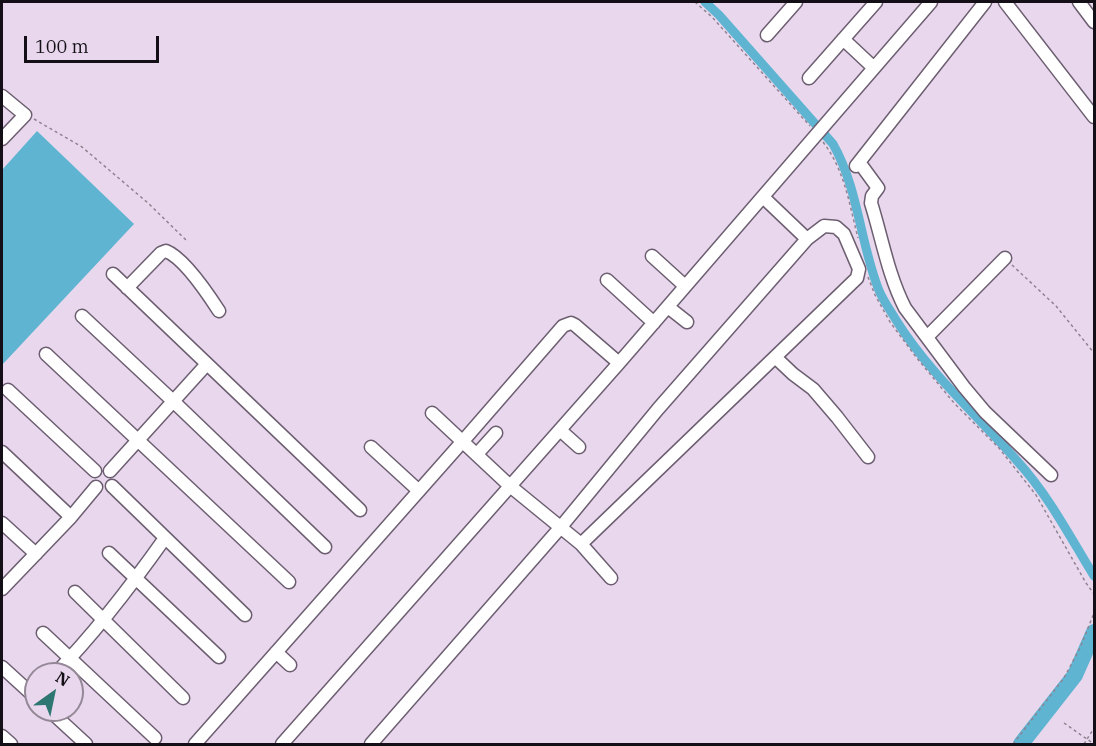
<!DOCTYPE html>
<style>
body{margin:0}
#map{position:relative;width:1096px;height:746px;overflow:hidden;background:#e9d8ed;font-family:"IBM Plex Serif",serif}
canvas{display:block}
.frame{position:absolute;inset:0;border:3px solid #140f16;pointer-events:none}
.north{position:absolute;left:24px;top:662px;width:60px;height:60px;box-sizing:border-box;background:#e9d8ed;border:2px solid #948897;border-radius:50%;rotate:33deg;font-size:16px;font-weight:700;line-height:24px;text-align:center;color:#140f16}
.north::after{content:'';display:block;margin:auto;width:21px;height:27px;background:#2d7671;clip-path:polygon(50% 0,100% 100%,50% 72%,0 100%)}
.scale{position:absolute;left:24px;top:36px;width:135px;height:27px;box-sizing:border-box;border:3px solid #140f16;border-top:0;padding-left:8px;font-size:18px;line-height:21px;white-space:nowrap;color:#140f16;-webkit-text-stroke:4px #e9d8ed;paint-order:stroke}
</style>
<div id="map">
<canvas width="1096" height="746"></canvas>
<div class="frame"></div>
<div class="north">N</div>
<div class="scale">100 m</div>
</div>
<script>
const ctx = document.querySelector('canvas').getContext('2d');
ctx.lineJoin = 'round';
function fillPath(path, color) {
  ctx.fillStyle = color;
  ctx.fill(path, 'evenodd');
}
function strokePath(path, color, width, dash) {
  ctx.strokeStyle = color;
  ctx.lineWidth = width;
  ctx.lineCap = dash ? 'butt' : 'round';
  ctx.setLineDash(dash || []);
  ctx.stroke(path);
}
fillPath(new Path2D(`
 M37 131 134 224 2 365V170Z`), '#5fb4d2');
strokePath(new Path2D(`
 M705 2 719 15 833 144C858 188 860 241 878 288 882 299 890 310 896 320 929 373 977 415 1018 462 1049 496 1070 537 1094 576`), '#5fb4d2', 9);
strokePath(new Path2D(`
 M1021 744 1075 675 1094 632`), '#5fb4d2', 16);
const minor = new Path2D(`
 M1005 2 1094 117
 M1079 2 1094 22
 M767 35 796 2
 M843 39 874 68
 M809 78 876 2
 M2 96 25 115 2 139
 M859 162 878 188 872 196 871 203C882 238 888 275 905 308L964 387 985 412 1051 475
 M856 166 985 2
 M763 197 807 239
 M652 256 685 286
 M113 274 360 510
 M607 280 654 323
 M127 288 161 253 166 251C184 258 208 294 219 311
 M668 307 687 322
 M82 316 173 401 325 547
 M927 337 1005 258
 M46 354 289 582
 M775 357 793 374 813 389 837 417 868 457
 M8 390 95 471
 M432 413 510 486 581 544 611 578
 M560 430 579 447
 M371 447 419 491
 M2 452 71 517
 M477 454 496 433
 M110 471 206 365
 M112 486 245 615
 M2 523 36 554
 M109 553 219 657
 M2 589 71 517 96 487
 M75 592 183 698
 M43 633 155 738
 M276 652 290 665
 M2 667 36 698
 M55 674C96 632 131 586 165 538
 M49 710 86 744
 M2 736 11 744
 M195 744 463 441 563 326 571 323 575 325 619 363
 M282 744 619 363 931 2
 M371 744 560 528 658 409 807 239 824 226 836 227 844 234 859 269 857 278 581 544`);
strokePath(minor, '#6c5e70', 15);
strokePath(new Path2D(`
 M695 2 712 17 810 126
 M34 119 82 147 148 203 188 242
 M823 142C845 171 849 203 858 238
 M1012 265 1056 306 1094 353
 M868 277 875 295 890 322 916 357 954 403 999 448 1036 495 1086 583 1094 594
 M1064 723 1094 744
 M1013 744 1064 678 1080 648 1094 613
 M1084 744 1094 728`), '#8f8392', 1.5, [3, 3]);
strokePath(minor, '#fff', 12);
</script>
